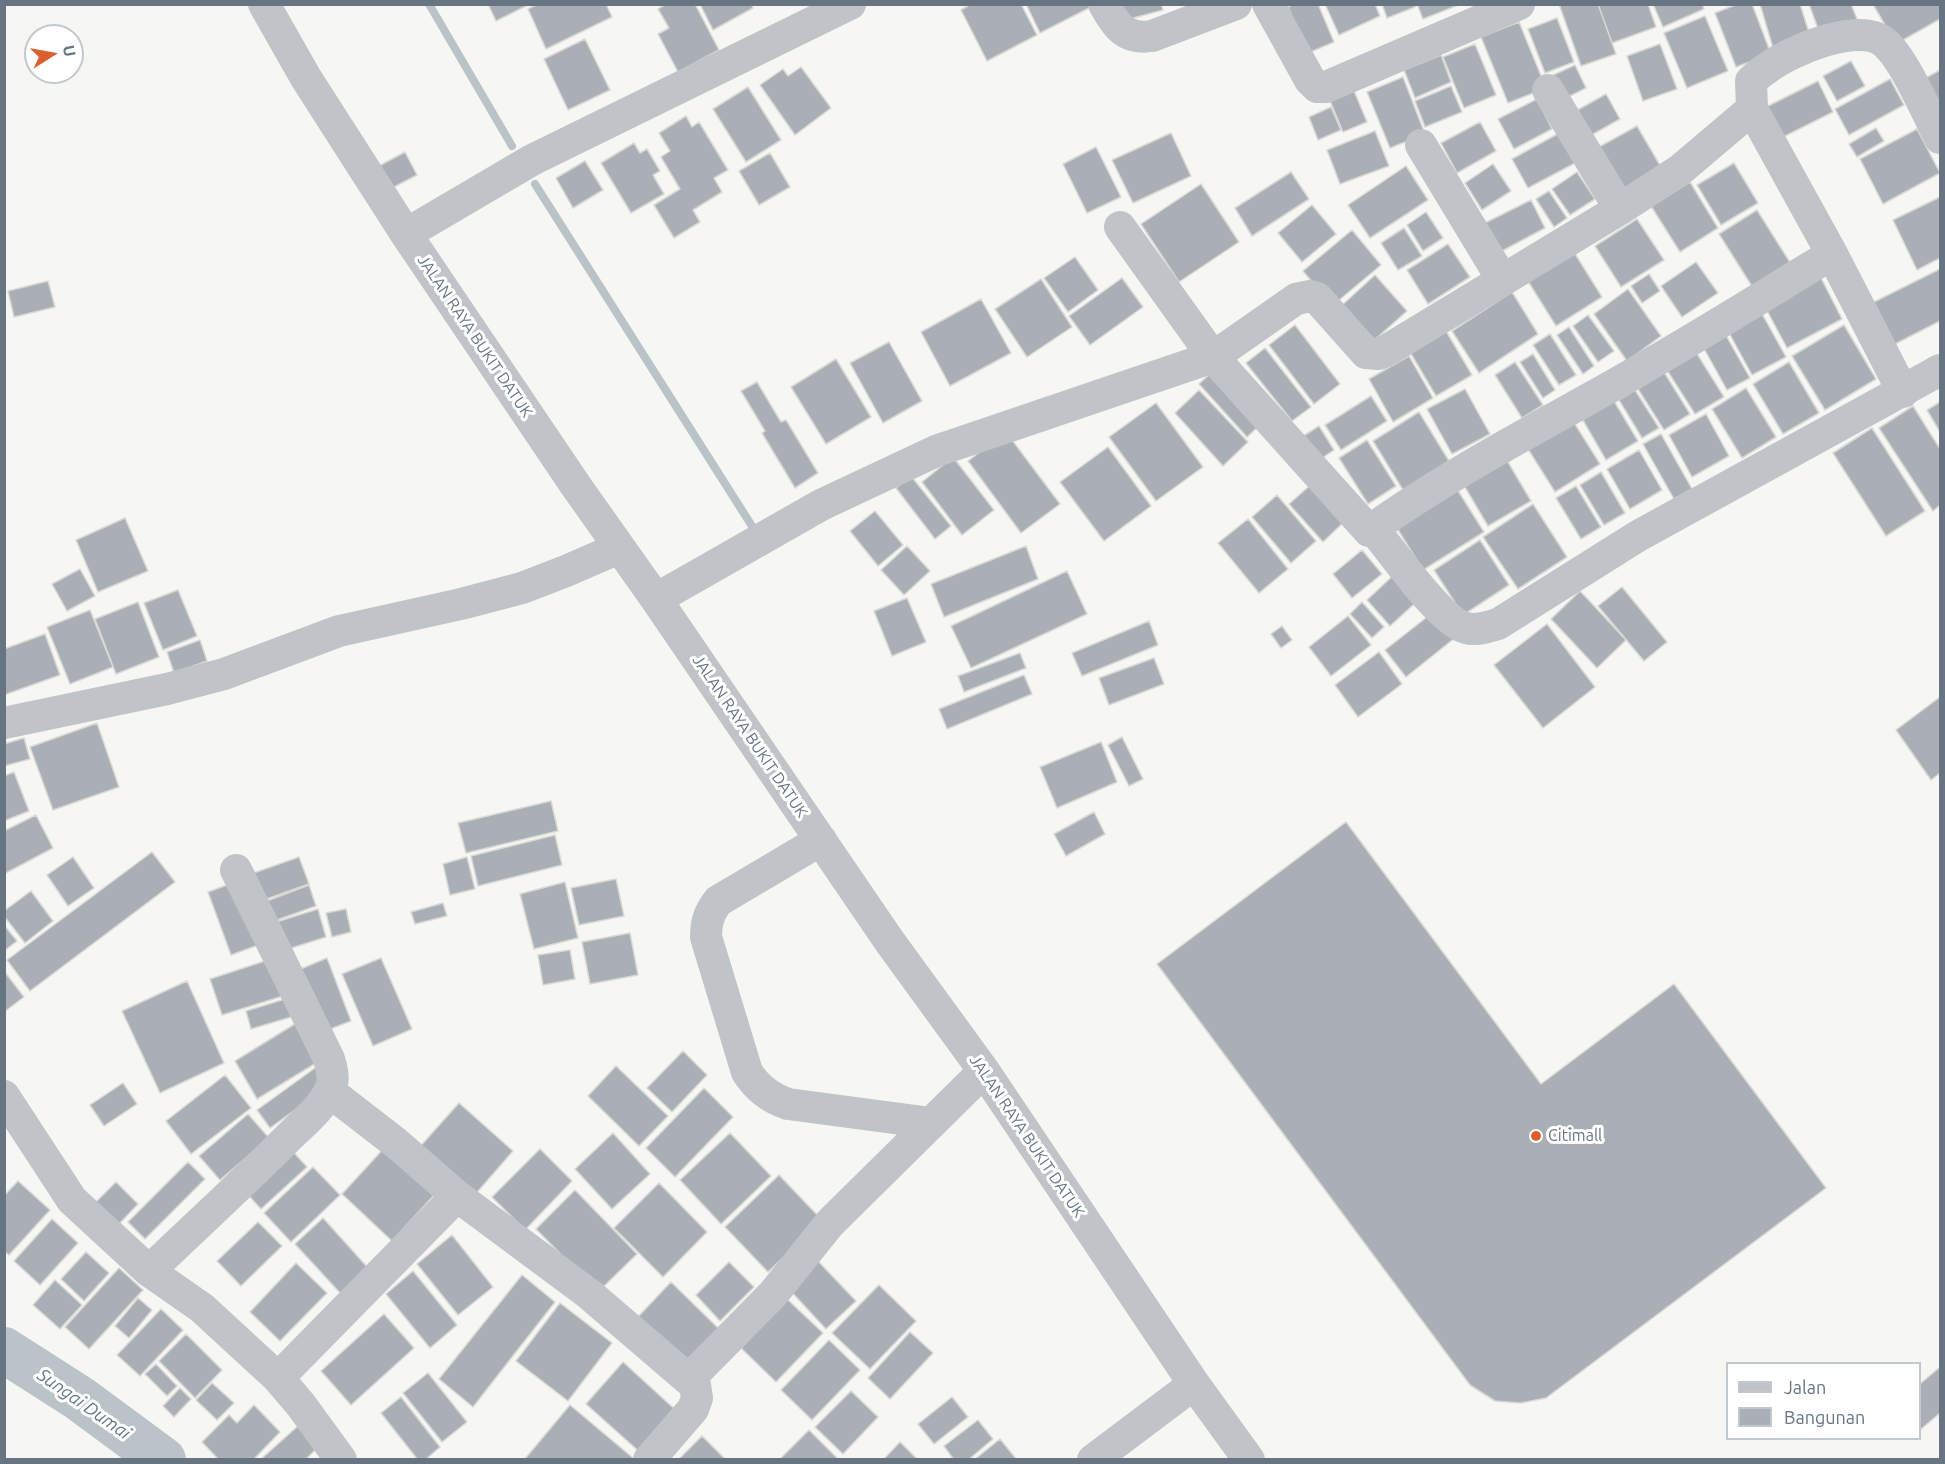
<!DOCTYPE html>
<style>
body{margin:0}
#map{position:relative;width:1945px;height:1464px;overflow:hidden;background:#f6f7f3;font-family:Ubuntu,sans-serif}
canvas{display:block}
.frame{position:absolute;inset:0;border:6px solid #677583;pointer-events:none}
.legend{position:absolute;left:1726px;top:1362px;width:195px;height:78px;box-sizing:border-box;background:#fff;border:2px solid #c2c8cd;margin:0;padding:8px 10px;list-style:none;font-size:18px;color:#677583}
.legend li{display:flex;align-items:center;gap:12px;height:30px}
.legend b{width:30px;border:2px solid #c2c8cd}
.north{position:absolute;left:24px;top:24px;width:60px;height:60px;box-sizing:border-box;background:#fff;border:2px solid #c2c8cd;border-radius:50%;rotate:79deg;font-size:16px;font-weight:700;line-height:24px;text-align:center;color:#677583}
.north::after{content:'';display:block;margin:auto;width:21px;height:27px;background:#dc5f2e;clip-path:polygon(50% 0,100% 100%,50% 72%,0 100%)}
</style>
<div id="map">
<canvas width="1945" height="1464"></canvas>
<div class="frame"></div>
<ul class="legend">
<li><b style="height:8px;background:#c0c3c7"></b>Jalan</li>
<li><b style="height:16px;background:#a9afb5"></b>Bangunan</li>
</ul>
<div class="north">U</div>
</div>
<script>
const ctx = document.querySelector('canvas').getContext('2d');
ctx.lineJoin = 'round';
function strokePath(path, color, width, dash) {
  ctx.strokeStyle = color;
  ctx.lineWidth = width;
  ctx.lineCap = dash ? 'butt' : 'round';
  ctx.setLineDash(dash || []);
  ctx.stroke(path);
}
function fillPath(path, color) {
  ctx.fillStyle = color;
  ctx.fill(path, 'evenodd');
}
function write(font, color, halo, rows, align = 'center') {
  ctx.font = font + ' Ubuntu,sans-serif';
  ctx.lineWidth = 6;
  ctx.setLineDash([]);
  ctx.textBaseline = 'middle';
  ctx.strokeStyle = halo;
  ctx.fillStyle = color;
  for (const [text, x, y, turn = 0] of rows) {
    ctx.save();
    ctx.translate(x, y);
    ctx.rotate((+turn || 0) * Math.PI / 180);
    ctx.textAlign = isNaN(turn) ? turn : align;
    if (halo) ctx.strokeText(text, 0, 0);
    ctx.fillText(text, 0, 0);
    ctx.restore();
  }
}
strokePath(new Path2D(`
 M429 4 512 146
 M535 184 757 534`), '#b9c3c8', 8);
strokePath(new Path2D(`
 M4 1350 79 1398 163 1460`), '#b9c3c8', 46);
const building = new Path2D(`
 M488 4H530L496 21Z
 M538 4H606L612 17 546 49 528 9Z
 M666 4H695L719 50 678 72 658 34 669 28 658 9Z
 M700 4H751L753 8 713 30Z
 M971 4H1021L1037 35 987 61 961 10Z
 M1026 4H1095V5L1040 33Z
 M1117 4H1161L1163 10 1122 21Z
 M1294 4H1318L1334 42 1308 53 1288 7Z
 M1325 4H1375L1380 16 1339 35Z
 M1382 4H1414L1415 7 1387 18Z
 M1417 4H1461L1423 19Z
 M1559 4H1598L1616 54 1581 66Z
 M1598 4H1648L1656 27 1612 43Z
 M1653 4H1702L1704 9 1663 27Z
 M1738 4H1752L1771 54 1736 67 1715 13Z
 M1760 4H1800L1810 36 1773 48Z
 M1809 4H1851L1857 19 1820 34Z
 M1876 4H1940V19L1896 44 1874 6Z
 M1705 16 1728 71 1687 88 1664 33Z
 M1557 18 1574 62 1545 73 1528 29Z
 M1519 22 1546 88 1508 103 1481 37Z
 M585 39 610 90 568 110 544 59Z
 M1475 44 1496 95 1464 108 1443 57Z
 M1660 44 1677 89 1643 101 1627 56Z
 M1441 55 1451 82 1415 98 1404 70Z
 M1851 61 1865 86 1837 101 1823 76Z
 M1575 65 1586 88 1558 102 1547 78Z
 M801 67 831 108 795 135 760 85 783 69 788 76Z
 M1940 70V111L1922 80Z
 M1403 77 1425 134 1390 148 1367 92Z
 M1890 79 1904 105 1849 135 1835 109Z
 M1818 81 1833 112 1781 138 1766 107Z
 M1352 86 1367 122 1343 132 1328 96Z
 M1451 86 1462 112 1425 127 1415 101Z
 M748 87 781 140 746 162 713 109Z
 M1606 94 1620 119 1588 137 1574 112Z
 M1537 99 1552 129 1514 149 1498 119Z
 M1331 107 1341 130 1318 140 1309 117Z
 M686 116 692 127 699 122 728 170 714 178 722 192 693 210 700 222 674 238 654 205 680 189 661 157 670 151 659 133Z
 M1480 122 1496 151 1457 173 1441 143Z
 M1637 126 1661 167 1621 190 1597 148Z
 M1876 128 1884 141 1857 157 1849 144Z
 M1917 129 1940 173 1883 204 1860 159Z
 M1375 131 1389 166 1340 184 1327 150Z
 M1561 132 1577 162 1528 188 1512 159Z
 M1171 133 1191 176 1133 203 1112 160Z
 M634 143 640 153 647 149 660 171 653 175 664 194 631 213 601 163Z
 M1096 147 1121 197 1087 213 1063 164Z
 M405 152 417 175 392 188 379 166Z
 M770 153 790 187 759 205 739 171Z
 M585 161 603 190 573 208 556 178Z
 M1734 163 1758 203 1721 225 1697 185Z
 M1493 164 1511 191 1482 210 1465 183Z
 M1406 166 1428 200 1370 238 1348 205Z
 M1291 172 1309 199 1252 236 1235 208Z
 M1577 172 1595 199 1570 215 1552 189Z
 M1690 182 1718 228 1680 252 1651 206Z
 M1201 184 1239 242 1179 282 1141 224Z
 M1549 191 1567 218 1554 227 1536 199Z
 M1940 197V258L1917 270 1893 220Z
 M1531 200 1545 228 1500 252 1485 223Z
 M1312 205 1336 234 1302 262 1278 233Z
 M1757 210 1791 264 1753 288 1719 234Z
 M1426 212 1443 238 1423 251 1407 225Z
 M1637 219 1664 260 1621 287 1595 246Z
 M1404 228 1422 256 1398 270 1381 243Z
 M1352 230 1381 265 1332 306 1303 271Z
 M1448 244 1470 277 1428 304 1407 270Z
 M1572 249 1602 297 1556 326 1526 278Z
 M1075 257 1098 290 1068 312 1044 278Z
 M1696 262 1718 293 1682 317 1661 286Z
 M1940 269V321L1895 344 1874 302Z
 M1649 274 1660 291 1642 303 1631 286Z
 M1375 275 1407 311 1370 344 1339 308Z
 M1820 276 1842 319 1787 348 1764 305Z
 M1122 278 1143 307 1090 345 1069 316Z
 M1041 279 1072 327 1027 357 995 309Z
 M48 281 55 307 14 317 8 291Z
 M1628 289 1661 336 1627 361 1594 314Z
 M1512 292 1538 334 1479 373 1452 331Z
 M981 299 1011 353 950 386 921 332Z
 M1761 312 1786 357 1752 375 1728 331Z
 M1588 315 1614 351 1598 362 1573 326Z
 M1295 325 1340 384 1314 404 1269 345Z
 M1844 325 1876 379 1825 410 1792 356Z
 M1569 327 1594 366 1583 374 1557 335Z
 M1446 331 1472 375 1436 396 1410 352Z
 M1724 332 1750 378 1727 390 1702 345Z
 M1550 334 1576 375 1559 385 1533 345Z
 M889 342 922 401 883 423 850 363Z
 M1265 348 1311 407 1292 421 1246 363Z
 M1694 349 1724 397 1695 414 1665 367Z
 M1533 354 1555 390 1543 398 1520 362Z
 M1409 356 1433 398 1393 422 1369 379Z
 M836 359 871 417 826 444 791 387Z
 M1515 362 1543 405 1522 418 1495 375Z
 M1789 362 1819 413 1783 434 1753 384Z
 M1215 369 1263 422 1247 437 1199 384Z
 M1664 372 1690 414 1664 430 1638 389Z
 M757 382 781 422 786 420 818 473 795 488 762 433 765 431 741 391Z
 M1746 388 1776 437 1742 458 1712 409Z
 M1465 389 1490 434 1452 454 1427 409Z
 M1199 390 1248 442 1223 466 1175 413Z
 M1635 390 1659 428 1642 438 1619 400Z
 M1371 396 1387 421 1341 450 1325 425Z
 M1611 396 1638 441 1606 460 1580 415Z
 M1940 402V432L1927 410Z
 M1156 403 1203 467 1156 501 1109 437Z
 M1913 406 1940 449V505L1933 511 1879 428Z
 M1419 412 1449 461 1403 490 1373 441Z
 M1706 414 1729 456 1692 477 1669 435Z
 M1573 421 1600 464 1555 492 1528 449Z
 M1319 426 1334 450 1313 464 1297 440Z
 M1872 428 1925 511 1886 536 1833 453Z
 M1006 432 1060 504 1021 533 968 461Z
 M1661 434 1692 489 1674 499 1643 444Z
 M1367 440 1396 486 1368 504 1339 458Z
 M1108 447 1151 506 1104 541 1060 482Z
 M1639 450 1662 490 1630 509 1607 469Z
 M953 457 994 510 962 535 922 482Z
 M1505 457 1531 501 1488 526 1462 482Z
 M1601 472 1625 513 1604 525 1580 485Z
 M911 476 951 526 935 539 896 488Z
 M1314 482 1347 519 1323 542 1289 504Z
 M1455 486 1484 532 1423 570 1395 525Z
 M1576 486 1601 527 1581 539 1556 498Z
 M1277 495 1316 541 1291 563 1252 517Z
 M1533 504 1567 557 1518 589 1483 537Z
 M875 511 903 545 878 566 850 531Z
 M125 518 148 571 98 592 76 540Z
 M1248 519 1288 569 1259 593 1218 543Z
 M1480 540 1509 585 1463 615 1434 570Z
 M907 546 930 571 904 595 881 570Z
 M1026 546 1038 579 944 617 931 584Z
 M1362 550 1382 574 1352 598 1333 574Z
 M80 569 95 596 67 611 52 584Z
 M1399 570 1423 596 1390 626 1367 600Z
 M1067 571 1087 614 971 668 951 626Z
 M1622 587 1667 642 1644 661 1598 606Z
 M178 590 197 636 163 650 144 603Z
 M1580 591 1626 640 1597 668 1551 619Z
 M907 598 926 642 892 656 874 611Z
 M138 602 159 657 116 674 95 619Z
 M1362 602 1384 627 1372 638 1350 614Z
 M90 610 113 667 70 684 47 627Z
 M1436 610 1456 637 1406 677 1385 650Z
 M1348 616 1371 645 1331 676 1309 647Z
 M1149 621 1158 645 1082 676 1072 653Z
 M1547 624 1595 687 1543 728 1494 665Z
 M1282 626 1292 640 1281 648 1271 634Z
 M45 634 60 675 4 695V649Z
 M200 640 207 661 174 673 167 652Z
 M1379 652 1402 684 1358 717 1335 685Z
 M1020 653 1026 668 964 692 958 676Z
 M1154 658 1164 684 1109 705 1099 678Z
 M1024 675 1032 694 947 729 939 709Z
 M1940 697V773L1931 780 1896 730Z
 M97 723 119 787 53 810 30 747Z
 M1122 737 1143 779 1129 786 1108 745Z
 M24 738 30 759 4 766V744Z
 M1101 742 1117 782 1057 808 1040 767Z
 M14 772 29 811 4 821V776Z
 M551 801 558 831 466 853 458 823Z
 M1094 812 1105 834 1066 856 1054 834Z
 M36 815 53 848 4 874V831Z
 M1346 822 1541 1084 1674 984 1826 1188 1546 1398 1521 1403 1495 1401 1470 1385 1157 964Z
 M555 835 562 865 478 886 471 856Z
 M152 852 175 882 30 991 7 960Z
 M73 857 94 888 68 906 47 875Z
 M299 857 309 884 258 902 248 875Z
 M467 857 475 889 450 895 443 864Z
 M616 879 624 916 579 925 571 888Z
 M238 881 261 944 231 955 208 892Z
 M565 882 578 938 534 949 520 894Z
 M309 885 316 906 266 924 259 904Z
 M31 891 53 921 25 943 4 916V911Z
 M443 903 447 916 415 924 411 912Z
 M318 909 326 937 282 951 273 923Z
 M346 909 351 932 332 937 326 913Z
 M4 925 17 941 4 951Z
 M630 933 638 975 590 984 582 942Z
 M570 950 575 979 543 985 538 955Z
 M327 958 351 1021 320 1033 296 971Z
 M381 958 412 1029 373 1046 342 974Z
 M271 959 283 996 222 1015 210 979Z
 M4 971 24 997 4 1012Z
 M187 981 224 1063 160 1093 122 1011Z
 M285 999 291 1017 251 1029 246 1011Z
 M298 1022 321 1060 257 1099 235 1061Z
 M683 1051 707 1075 672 1112 647 1088Z
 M616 1066 668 1116 639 1146 588 1096Z
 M315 1068 328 1086 270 1128 257 1110Z
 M225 1075 251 1108 191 1154 166 1121Z
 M123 1083 137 1104 104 1126 90 1105Z
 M704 1088 733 1117 675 1177 646 1148Z
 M459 1103 513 1151 472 1198 417 1150Z
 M248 1114 269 1138 220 1180 199 1156Z
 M613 1133 650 1174 612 1209 575 1169Z
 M730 1133 771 1176 721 1224 680 1180Z
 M286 1144 307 1167 261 1209 240 1186Z
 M387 1145 437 1192 392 1241 342 1194Z
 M540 1149 572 1181 525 1230 492 1197Z
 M188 1162 205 1179 145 1239 128 1222Z
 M313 1167 340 1195 291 1242 264 1213Z
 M779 1175 822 1220 768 1272 725 1227Z
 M18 1181 50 1210 9 1255 4 1251V1196Z
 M116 1182 138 1204 119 1224 96 1202Z
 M659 1183 707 1232 663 1277 614 1228Z
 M575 1190 637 1254 598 1292 536 1229Z
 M323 1218 369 1269 342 1295 295 1244Z
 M52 1219 78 1243 40 1285 14 1261Z
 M258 1222 282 1246 241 1286 217 1261Z
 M452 1235 493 1287 458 1315 417 1264Z
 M86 1252 109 1273 84 1301 61 1279Z
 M815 1258 856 1301 826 1329 786 1286Z
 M729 1262 754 1287 720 1321 696 1295Z
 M296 1263 327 1293 280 1341 250 1312Z
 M119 1268 143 1290 89 1349 65 1327Z
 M413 1271 457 1325 430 1348 386 1294Z
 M522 1275 555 1302 473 1407 439 1379Z
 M55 1280 82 1305 60 1329 33 1305Z
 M671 1282 720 1330 685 1367 636 1319Z
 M879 1285 916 1321 870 1369 832 1333Z
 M138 1298 152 1310 129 1338 115 1326Z
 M787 1299 823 1333 776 1382 741 1348Z
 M560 1303 612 1343 568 1401 516 1361Z
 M161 1309 183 1330 140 1376 117 1355Z
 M384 1314 414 1348 351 1405 321 1371Z
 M910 1332 933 1353 890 1399 868 1378Z
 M186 1334 222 1370 195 1398 159 1361Z
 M829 1340 860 1370 812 1420 781 1390Z
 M623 1362 680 1414 643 1455 586 1404Z
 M156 1364 177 1386 167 1396 145 1374Z
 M1940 1367V1413L1920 1430V1384Z
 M428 1373 467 1422 442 1442 403 1393Z
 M212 1383 234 1403 217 1420 196 1400Z
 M180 1388 191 1399 174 1417 163 1406Z
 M851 1391 878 1417 843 1454 815 1427Z
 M401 1397 440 1447 425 1460H418L381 1413Z
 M952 1397 968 1417 934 1444 918 1424Z
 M254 1405 280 1432 253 1460H219L202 1442 229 1415 237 1423Z
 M570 1405 633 1458 631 1460H524Z
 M978 1420 993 1439 968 1460H954L944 1446Z
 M298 1426 317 1448 305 1460H260Z
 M809 1430 839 1460H779Z
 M702 1436 726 1460H678Z
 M1000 1439 1017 1460H974Z
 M900 1442 918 1460H883Z`);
fillPath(building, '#a9afb5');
strokePath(building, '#d8d8d6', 1.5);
strokePath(new Path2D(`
 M264 4 306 78 406 234 576 486 656 599 890 942 984 1071 1194 1384 1249 1460
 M1104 4C1116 26 1125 40 1152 36L1236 4
 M1268 4 1310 80 1317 87H1326L1519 4
 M1548 90 1620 209
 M1752 109 1832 254 1903 392
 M1421 145 1502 279
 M1120 227 1213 357 1369 531H1375C1393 553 1441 622 1466 628 1477 631 1487 627 1498 624L1638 536 1940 370
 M406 234 532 160 850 4
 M1369 531C1446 476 1530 432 1612 386 1687 344 1759 299 1832 254
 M656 599 821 505 936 451 1213 357 1296 299 1310 296 1317 298 1366 353 1379 354 1384 352 1620 209 1680 170 1752 109 1751 81C1757 76 1762 71 1769 67 1792 50 1860 21 1885 43 1904 59 1927 113 1940 138
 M4 723 167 689 224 674 339 631 461 604 522 588 566 571 619 548
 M821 840 718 901C709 913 706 922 706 937L747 1072C757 1088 770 1098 788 1104L931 1123
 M330 1092 396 1143 457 1196 589 1294 695 1385 697 1398 693 1409 649 1460
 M4 1096 72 1200 149 1271 202 1308 278 1378 301 1405 341 1460
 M149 1271C195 1227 243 1183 288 1138 302 1124 322 1108 330 1090 335 1080 332 1069 329 1059L236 870
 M278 1378 457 1196
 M689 1379 773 1294 830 1223 984 1071
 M1093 1460 1194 1384`), '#c0c3c7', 32);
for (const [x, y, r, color] of [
 [1536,1136,6,"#dc5f2e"]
]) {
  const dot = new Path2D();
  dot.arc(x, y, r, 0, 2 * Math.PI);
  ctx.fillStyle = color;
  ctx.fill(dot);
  strokePath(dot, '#fff', 2);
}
write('16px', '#677583', '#fff', [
 ["JALAN RAYA BUKIT DATUK",475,336,56],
 ["JALAN RAYA BUKIT DATUK",750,736,56],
 ["JALAN RAYA BUKIT DATUK",1027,1136,56]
]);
write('16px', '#677583', '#fff', [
 ["Citimall",1548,1136]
], 'left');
write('italic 18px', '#63777f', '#fff', [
 ["Sungai Dumai",84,1404,35]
]);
</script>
